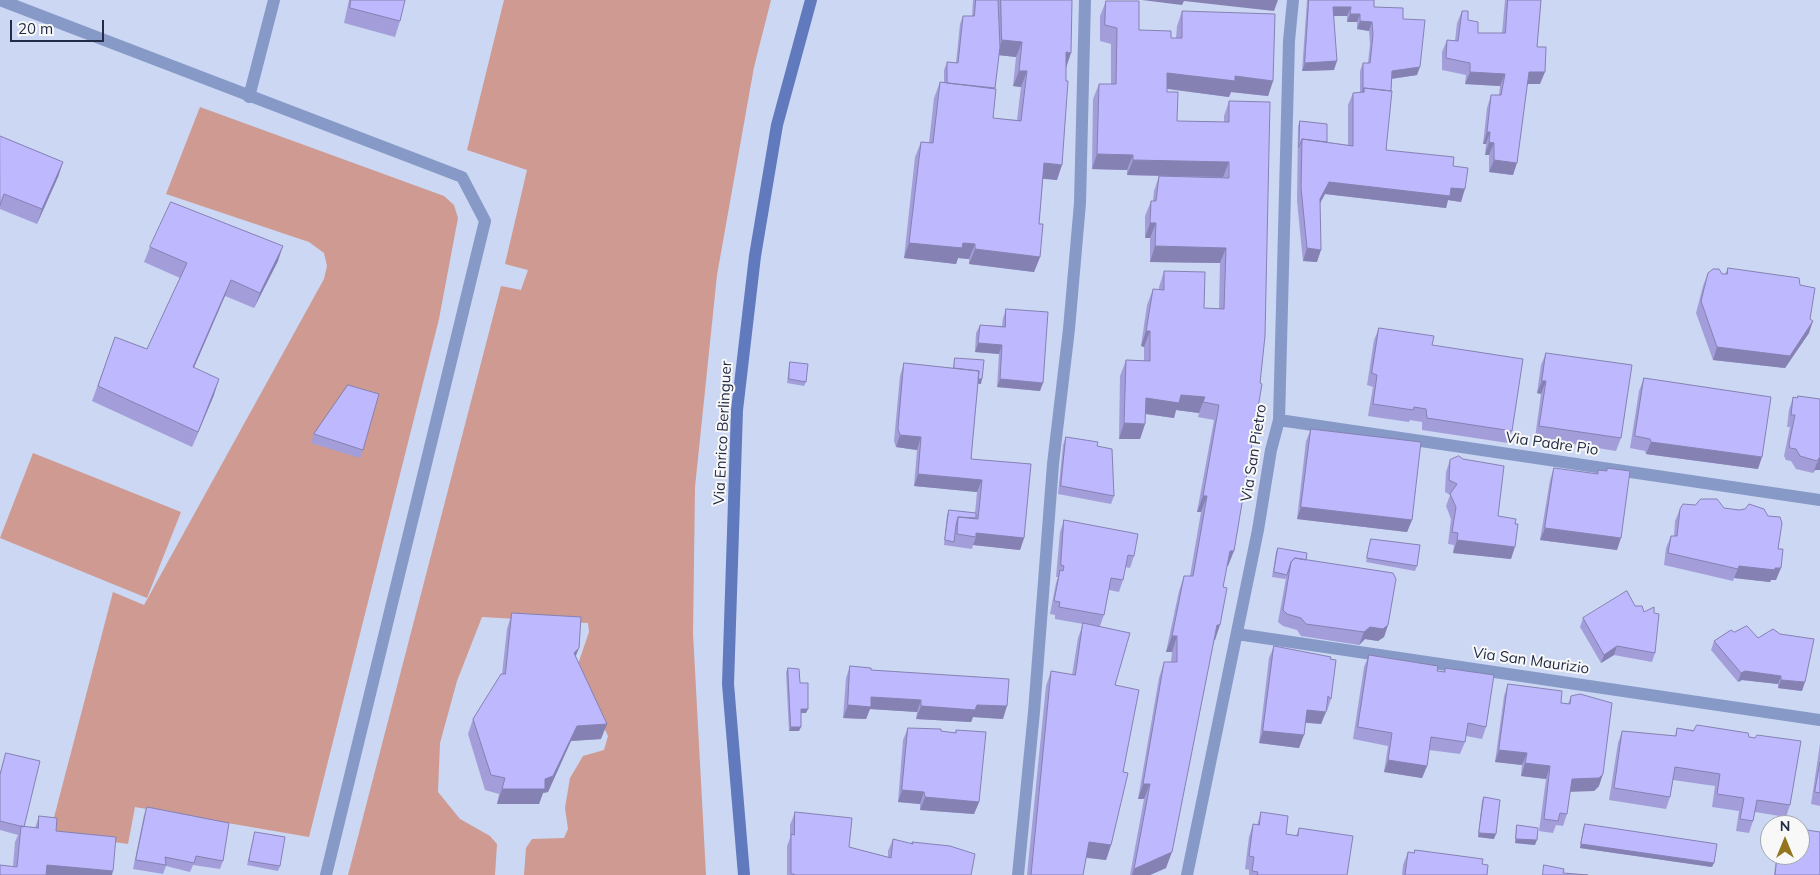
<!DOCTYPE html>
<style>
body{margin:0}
#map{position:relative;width:1820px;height:875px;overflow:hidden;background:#cbd7f3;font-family:Mulish,sans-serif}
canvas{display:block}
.north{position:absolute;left:1760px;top:815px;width:50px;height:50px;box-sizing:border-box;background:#f8f8f8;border:1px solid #a2a6b1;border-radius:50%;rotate:0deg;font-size:14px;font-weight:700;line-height:20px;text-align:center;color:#222c47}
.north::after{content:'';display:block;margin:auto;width:18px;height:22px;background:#94751c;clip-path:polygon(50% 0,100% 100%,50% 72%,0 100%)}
.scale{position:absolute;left:10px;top:20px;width:94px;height:22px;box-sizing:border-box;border:2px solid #222c47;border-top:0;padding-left:6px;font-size:15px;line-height:18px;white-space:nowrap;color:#222c47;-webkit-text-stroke:4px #f8f8f8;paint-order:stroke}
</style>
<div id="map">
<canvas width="1820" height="875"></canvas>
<div class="north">N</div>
<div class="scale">20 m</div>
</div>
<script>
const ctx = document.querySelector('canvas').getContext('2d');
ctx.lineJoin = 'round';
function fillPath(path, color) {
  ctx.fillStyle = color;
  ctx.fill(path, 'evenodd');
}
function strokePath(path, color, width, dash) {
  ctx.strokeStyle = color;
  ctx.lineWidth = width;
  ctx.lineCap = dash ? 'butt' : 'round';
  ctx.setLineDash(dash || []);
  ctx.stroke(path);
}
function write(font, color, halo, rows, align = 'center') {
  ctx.font = font + ' Mulish,sans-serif';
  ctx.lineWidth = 4;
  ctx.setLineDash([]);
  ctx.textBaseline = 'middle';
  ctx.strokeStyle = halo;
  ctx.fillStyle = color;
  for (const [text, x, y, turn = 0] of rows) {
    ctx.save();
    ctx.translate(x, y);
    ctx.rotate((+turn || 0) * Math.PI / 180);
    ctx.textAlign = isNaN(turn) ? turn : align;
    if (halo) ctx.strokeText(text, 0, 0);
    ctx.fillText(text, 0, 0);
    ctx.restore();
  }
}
fillPath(new Path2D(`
 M504 0H771L754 67 717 275 695 487 693 633 706 875H524L526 848 532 839 564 838 568 829 565 808 570 778 583 756 604 750 608 736 576 670 589 632 588 623 482 617 457 681 440 743 438 792 460 819 490 836 497 844 495 875H348L501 286 521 290 528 270 505 264 527 170 467 150Z
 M200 107 444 196 454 205 458 218 439 319 309 837 135 807 128 844 57 834 52 825 113 592 144 605 324 279 327 266 324 253 309 242 166 194Z
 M33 453 181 512 147 598 0 538Z`), '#ce9a92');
strokePath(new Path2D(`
 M249 97 274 0`), '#8799c7', 12);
strokePath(new Path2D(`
 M0 0 462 177 485 221 326 875
 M1279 420 1820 500
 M1237 634 1820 720
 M1018 875 1034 712 1053 464 1069 329 1080 203 1085 0
 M1187 875 1258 530 1271 450 1279 420 1289 41 1293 0`), '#8799c7', 12);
strokePath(new Path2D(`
 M744 875 728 684 737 410 755 256 777 125 811 0`), '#6179bd', 12);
fillPath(new Path2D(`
 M349 0H405L400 21 395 37 344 23Z
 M973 0H1072L1066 67 1057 180 1043 179 1039 224 1040 257 1034 272 969 264V259L958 258 956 264 904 258 915 157 921 142 929 143 934 98 940 82 944 83V70L947 62 956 63 960 24 963 16H972ZM999 55 1016 57 1013 86 1021 87 1017 120 993 118 995 88Z
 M1307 0H1374V7L1403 19 1417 75 1392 79 1386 150 1453 166 1461 202 1448 200 1446 208 1325 194 1320 202 1317 262 1303 261 1297 201 1298 126 1300 121 1327 142 1348 145V105L1353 93H1360V71L1363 63H1368L1370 44 1369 31 1357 29V22H1347V16H1334V70L1302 71Z
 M1505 0H1541L1537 47 1540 84H1527L1513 175 1489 172V155H1485L1486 144H1483L1487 108 1491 95H1499L1500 86 1465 84 1466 75 1442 70V52L1447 40 1455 41 1457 23 1462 11 1468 20 1478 33H1502Z
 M1106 1 1139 30 1171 38H1176L1177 26 1182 11 1273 81 1268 96 1231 92 1229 97 1167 89V92L1177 121 1224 122V116L1229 101 1228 566H1227L1223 587 1215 640H1214L1166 868 1150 875H1130L1144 799H1138L1159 678 1164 662H1171L1172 652H1166L1179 591 1184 576H1190L1201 512H1197L1214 420 1198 417 1199 413 1176 410 1174 418 1145 414V424L1140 439H1119L1120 376 1126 360 1144 361V347L1141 346 1147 305 1153 289 1159 290V287L1164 271 1204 308 1219 309 1220 263 1150 262V238H1145V216L1151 201H1153L1154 191 1159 176 1127 175V170L1092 169 1093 99 1099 84H1111V44L1100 41V16Z
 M0 136 63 162 58 177 37 224 0 209Z
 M150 247 278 261 254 308 225 296 194 368 214 395 192 447 92 401 115 337 147 349 180 278 144 262Z
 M1728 268 1800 285 1810 319 1809 333 1785 368 1713 360 1696 313 1703 286 1708 273 1725 274Z
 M1006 309 1040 391 997 387 999 354 975 352 976 333 980 325 1002 326 1003 318Z
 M1379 328 1432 345 1512 431 1508 443 1422 430V422L1410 420 1409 422 1368 416 1373 387 1367 385 1374 340Z
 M1546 353 1621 438 1616 451 1535 438 1541 394 1537 393 1541 365Z
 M955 358 981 384 978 383 971 459 1024 538 1020 550 973 545 972 549 944 545 947 515 949 510 975 513 977 492 914 486 917 450 896 447 894 441 900 376 904 363 953 368Z
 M790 362 806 382 804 386 787 383 789 367Z
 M1644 378 1758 469 1646 454 1645 451 1630 448 1639 391Z
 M1793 397 1797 398 1820 470H1815L1813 473 1796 469 1791 461 1786 460 1784 456 1790 427H1787L1789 410Z
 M1311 429 1412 520 1407 532 1297 519 1306 441Z
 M314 434 363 450 360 458 311 443Z
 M1066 437 1097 446 1114 496 1111 504 1058 494 1063 445Z
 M1450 460 1498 516 1511 559 1453 553 1454 545 1448 544 1451 519 1446 506 1450 495 1445 492 1446 472Z
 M1554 468 1597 474 1598 470 1606 471 1607 468 1617 550 1540 540 1550 480Z
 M1724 508 1778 549 1776 580H1771L1770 582 1734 578 1733 581 1664 565 1666 548 1671 536H1674L1675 521 1680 509Z
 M1064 520 1134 556 1130 568 1125 567 1123 580 1119 592 1109 590 1104 615 1100 626 1115 685 1123 772 1111 845 1106 860 1086 858 1083 875H1027L1046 686 1051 671 1072 675 1078 638 1083 624 1055 619V615L1050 614 1056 583 1058 577H1056L1060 532Z
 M1371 539 1417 566 1415 571 1366 562Z
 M1278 548 1306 560 1388 625 1384 637 1378 641 1365 639 1359 645 1301 636 1297 630 1283 626 1278 622 1286 578 1285 579 1272 577 1276 552Z
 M1635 606 1644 612 1654 613 1655 653 1652 662 1614 655 1601 663 1580 627 1583 618Z
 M512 613 576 657 601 739 571 741 548 792 543 793 539 804H497L499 794 485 790 468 734 473 719 502 674 507 629Z
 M1731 630 1802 691 1778 688V684L1742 680 1738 682 1711 650 1714 641Z
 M1274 646 1330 659 1331 699 1327 711 1326 710 1321 724 1305 723 1299 748 1259 743 1269 658Z
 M1369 655 1437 671 1444 672 1445 668 1486 727 1482 739 1466 736 1465 742 1460 754 1429 750 1427 766 1422 778 1384 772 1388 746 1353 739 1364 667Z
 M850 666 871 670 1003 719 973 717 971 722 916 719 917 712 870 709 866 719 843 718 846 678Z
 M788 668 800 683 806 713H801L799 731H789L786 672Z
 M1508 684 1561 703 1568 704 1571 696 1599 786 1594 791H1570L1567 814 1563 826 1556 825 1553 833 1539 831 1546 779 1521 776 1522 765 1495 762 1504 696Z
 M908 728 955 733 956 730 979 802 974 814 920 810V804L898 802 903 740Z
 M1677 728 1749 737 1790 805 1786 817 1755 812 1753 821 1749 833 1736 831 1739 811 1712 807 1715 786 1673 780 1670 797 1666 809 1609 800 1618 743 1622 731 1675 736Z
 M1820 744V806L1811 804Z
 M6 753 24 827 35 828 39 816 56 831 113 871 13 866 15 842 18 835 0 830V773Z
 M1484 797 1494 839 1478 837 1482 801Z
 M147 807 223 861 220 869 193 865 190 872 166 866 163 874 133 869 144 815Z
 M795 812 849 847 888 857V851L893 839 911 844 912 842 971 875H787V846L790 838V825Z
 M1261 812 1286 834 1296 836 1299 828 1347 875H1249V870L1245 869 1249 837 1253 824 1257 825Z
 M1585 824 1712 867 1580 848 1583 828Z
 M1517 825 1535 845 1515 843 1516 830Z
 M255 832 280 866 278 871 247 865Z
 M1415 850 1482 864 1487 875H1402L1403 865 1408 852 1414 853Z
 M1792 855H1800L1820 875H1774L1776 860 1777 856 1792 858Z`), '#a39eda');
fillPath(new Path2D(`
 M1142 0H1278L1274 11 1184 1 1182 5Z
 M1333 7H1351L1347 16H1330Z
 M1350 14H1360L1357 22H1347Z
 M1360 21 1372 22 1369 31 1357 29Z
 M1002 40 1022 42 1016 57 997 55Z
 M1066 52 1071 53 1066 68Z
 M1337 61 1334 70 1302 71 1305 63Z
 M1420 67 1417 75 1389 79 1392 71Z
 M1019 71H1027L1021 87 1013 86Z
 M1470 72 1505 74 1500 86 1465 84Z
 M1529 72H1545L1540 84H1524Z
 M1167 73 1235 76 1273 81 1268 96 1231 92 1229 97 1162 88Z
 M1487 132H1490L1486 144H1483Z
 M1489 142 1494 143 1489 155H1485Z
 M1097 154 1133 155 1127 170 1092 169Z
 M1133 160 1229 162 1223 177 1127 175Z
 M1494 160 1517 163 1513 175 1489 172Z
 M63 162 58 177 37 224 42 209Z
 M1044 163 1062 165 1057 180 1039 178Z
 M1329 182 1451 188 1465 189 1461 202 1448 200 1446 208 1325 194 1316 211 1320 199Z
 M1150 223H1156L1150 238H1145Z
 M909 243H963L975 244 969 259 958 258 956 264 904 258Z
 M283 246 278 261 254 308 260 293Z
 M1155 246 1226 248 1220 263 1150 262Z
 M1307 248 1321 250 1317 262 1303 261Z
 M975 249 1040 257 1034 272 969 264Z
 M231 280 225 296 187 383 193 367Z
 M1813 321 1809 333 1785 368 1713 360 1717 347Z
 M1146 331H1150L1144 347 1141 346Z
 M978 343 1002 345 999 354 975 352Z
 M952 376 982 379 981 384 951 380Z
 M219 379 214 395 192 447 198 432Z
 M1000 379 1043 383 1040 391 997 387Z
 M1542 381H1546L1541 394 1537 393Z
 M1181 395 1205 397 1199 413 1176 410 1174 418 1140 413 1146 398Z
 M1124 423 1145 424 1140 439H1119Z
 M900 435 921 437 917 450 896 447Z
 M1651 442 1762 457 1758 469 1646 454Z
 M1819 458H1820V470H1815L1813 473Z
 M918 474 982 480 977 492 914 486Z
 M1203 496H1207L1201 512H1197Z
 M1301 507 1412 520 1407 532 1297 519Z
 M1545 528 1621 538 1617 550 1540 540Z
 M976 533 1024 538 1020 550 973 545 976 537Z
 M1457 540 1515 547 1511 559 1453 553Z
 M1230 551H1234L1228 566H1225Z
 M1739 566 1775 568H1781L1776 580H1771L1770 582 1734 578Z
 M1217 625H1220L1215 640H1211Z
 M1388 625 1384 637 1378 641 1365 639 1359 645 1364 632 1370 627Z
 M1172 636H1177L1172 652H1166Z
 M1617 646 1614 655 1601 663 1604 655Z
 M579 648 573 663 574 653Z
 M1745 671 1781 676 1778 684 1742 680 1738 682 1741 673Z
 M1781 680 1805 682 1802 691 1778 688Z
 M871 697 921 700 917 712 870 709 866 719 843 718 848 705Z
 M977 705 1007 706 1003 719 973 717 971 722 916 719 921 706Z
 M801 709H808L806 713H800Z
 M1307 710 1326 712 1321 724 1302 722Z
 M607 724 601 739 571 741 548 792 543 793 539 804H497L502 789 545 779 577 726Z
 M791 727H801L799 731H789Z
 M1263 731 1304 735 1299 748 1259 743Z
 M1499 750 1527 753 1522 765 1495 762Z
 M1388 760 1427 766 1422 778 1384 772Z
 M1525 763 1550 766 1546 779 1521 776Z
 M1603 774 1599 786 1594 791 1567 792 1572 779Z
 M1143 784H1150L1144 799H1138Z
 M902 790 924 792 920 804 898 802Z
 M925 797 979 802 974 814 920 810Z
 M1479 833 1496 834 1494 839 1478 837Z
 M1516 839 1537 840 1535 845 1515 843Z
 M1089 842 1111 845 1106 860 1083 857Z
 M1581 844 1714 863 1712 867 1580 848Z
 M1172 852 1166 868 1150 875H1132L1134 869Z
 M47 865 113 871 112 875H43Z`), '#8581b2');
const building = new Path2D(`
 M351 0H405L400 21 350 8Z
 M976 0H998L1000 47 995 88 947 83V62L958 63 963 16H974Z
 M1001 0H1072L1071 53 1066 52V81H1068L1062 165 1044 163 1039 224H1043L1040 257 975 249V244L963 243 962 248 909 243 921 142 933 143 940 82 996 89 993 118 1021 121 1027 71H1019L1022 42 1002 40Z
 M1309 0H1374V7L1403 8V19L1425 20 1420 67 1392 71 1391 91 1364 88 1363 92V63H1370L1373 35 1372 22 1360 21V14H1350L1351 7H1333L1337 61 1305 63Z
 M1508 0H1541L1537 47H1546L1545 72H1529L1517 163 1494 160V143L1489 142 1490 132H1487L1491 95H1501L1505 74 1470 72V63L1446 58 1447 40 1458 41 1462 11H1468V20L1478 22V33H1505Z
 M1106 1H1139V30L1171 31V38H1182V11L1275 14 1273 81 1235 76V81L1167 73V92H1178L1177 121 1229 122V101L1270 102 1265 336 1260 383 1262 384 1234 551H1230L1223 587 1227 588 1220 625H1217L1172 852 1134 869 1150 784H1143L1164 662H1177V636H1172L1184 576H1193L1207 496H1203L1219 405 1203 402 1205 397 1181 395 1179 403 1146 398 1145 424 1124 423 1126 360 1150 361V331H1146L1153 289 1164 290V271L1205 272 1204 308 1224 309 1226 248 1155 246 1156 223H1150L1151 201H1156L1159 176 1229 178V162L1133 160V155L1097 154 1099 84H1116L1117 28 1105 25Z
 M1364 88 1392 91 1386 150 1454 157 1453 166 1468 168 1465 189 1451 188 1450 196 1329 182 1320 199 1321 250 1307 248 1301 188 1302 139 1353 146V93L1364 92Z
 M1300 121 1327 124V142L1302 139 1299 147Z
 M0 136 63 162 42 209 4 194 0 205Z
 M171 202 283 246 260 293 231 280 193 367 219 379 198 432 98 386 115 337 147 349 187 263 150 247Z
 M1728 268 1799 278 1800 285 1815 288 1810 319 1813 321 1790 356 1717 347 1701 301 1708 273 1713 269H1719L1722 274H1727Z
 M1006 309 1048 312 1043 383 1000 379 1002 345 978 343 980 325 1005 327Z
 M1379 328 1434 336 1432 345 1523 359 1512 431 1427 418 1426 409 1414 407 1413 410 1373 404 1377 375 1372 373Z
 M1546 353 1632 365 1621 438 1539 426 1546 381H1542Z
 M955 358 984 360 982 379H978L979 371 954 368Z
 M790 362 808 364 806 382 789 379Z
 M904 363 979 371 971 459 1031 464 1024 538 976 533V537L957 534 958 517 978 519 982 480 918 474 921 437 900 435 898 429Z
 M1644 378 1771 397 1762 457 1651 442 1650 439 1635 436Z
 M348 385 379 394 363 450 314 434Z
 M1798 396 1820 399V458H1819L1817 461 1800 456 1796 449 1790 448 1789 444 1795 415H1791L1793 397 1797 398Z
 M1311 429 1421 442 1412 520 1301 507Z
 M1066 437 1098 442 1097 446 1112 449 1114 496 1061 486Z
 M1459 456 1463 459 1504 466 1498 516 1516 519 1515 524H1518L1515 547 1457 540 1458 533 1452 532 1456 507 1450 494 1457 484 1449 480 1450 460Z
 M1554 468 1598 474V470L1607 471V468L1630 471 1621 538 1545 528Z
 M1701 499H1717L1724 508 1739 510 1745 509 1749 504 1764 509 1768 516 1780 517 1782 523 1778 549H1783L1781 568H1775V570L1739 566 1738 569 1668 553 1671 536H1677L1680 509 1683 504 1695 505Z
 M949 510 976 513V518L958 517 956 525 954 542 945 540Z
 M1064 520 1138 534 1134 556 1128 555 1123 580 1111 578 1104 615 1059 607 1060 602 1054 601 1060 570 1063 571 1064 566 1061 565Z
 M1371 539 1420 545 1417 566 1367 558Z
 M1278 548 1307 553 1306 560 1295 558 1291 562 1287 575 1274 572Z
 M1295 558 1393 573 1396 579 1388 625 1383 629 1370 627 1364 632 1306 624 1301 618 1287 614 1283 610 1291 562Z
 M1627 591 1635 606H1642L1644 612 1654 607V613L1659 614 1655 653 1617 646 1604 655 1583 618Z
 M512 613 581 617 579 648 574 653 607 724 577 726 553 776 545 779V789H502L505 778 491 775 473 719 501 674H505Z
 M1083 623 1130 633 1115 685 1139 690 1123 772 1128 773 1111 845 1089 842 1083 875H1031L1051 671 1075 675Z
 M1747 626 1758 638 1773 629 1780 634 1814 639 1805 682 1781 680V676L1745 671 1741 673 1714 641 1731 630 1734 632Z
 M1274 646 1331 657 1330 659 1336 660 1331 699 1328 696 1326 712 1307 710 1304 735 1263 731Z
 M1369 655 1438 666 1437 671 1445 672V668L1494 675 1486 727 1468 723 1465 742 1431 737 1427 766 1388 760 1392 733 1358 727Z
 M850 666 871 668V670L1009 679 1007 706 977 705 975 710 921 706V700L871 697V707L848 705Z
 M788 668 799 669 800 683H808V709H801V727H791Z
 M1508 684 1562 691 1561 703 1570 704 1571 696 1580 694 1612 703 1603 774 1599 778 1572 779 1567 814 1560 813 1558 821 1544 819 1550 766 1525 763 1527 753 1499 750Z
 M1697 725 1748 733 1749 737 1755 738 1757 735 1801 741 1790 805 1757 800 1753 821 1740 819 1744 798 1717 794 1720 774 1675 767 1670 797 1614 788 1622 731 1676 736 1677 728 1693 731Z
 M908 728 941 729V731L956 733V730L986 732 979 802 925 797 924 792 902 790Z
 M6 753 40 761 24 827 0 821V775Z
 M1820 762V793L1815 792Z
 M1484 797 1500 800 1496 834 1479 833Z
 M147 807 229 823 223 861 196 856 194 863 165 857 166 865 136 860Z
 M795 812 852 818 849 847 891 858 893 839 913 844 912 842 950 846 975 854 971 875H794V874H791V834L794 835Z
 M1261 812 1288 816 1286 834 1298 836 1299 828 1353 836 1347 875H1257L1258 872 1252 871 1254 857 1249 856 1253 824 1259 825Z
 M39 816 57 818 56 831 116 837 113 871 47 865 46 875H0V865L17 867 21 826 38 828Z
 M1585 824 1717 844 1714 863 1581 844Z
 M1517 825 1538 828 1537 840 1516 839Z
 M1800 829 1820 832V875H1775L1777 856 1793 858V855H1800Z
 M255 832 285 837 280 866 249 861Z
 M1415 850 1483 859 1482 864 1488 865 1487 875H1405L1408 852 1414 853Z
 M1544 865 1564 869 1563 873 1588 875H1543Z`);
fillPath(building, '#beb8fe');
strokePath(building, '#8581b2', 1);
write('15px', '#222c47', '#f8f8f8', [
 ["Via Enrico Berlinguer",723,433,-87],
 ["Via Padre Pio",1552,444,8],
 ["Via San Pietro",1254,453,-81],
 ["Via San Maurizio",1531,661,8]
]);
</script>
